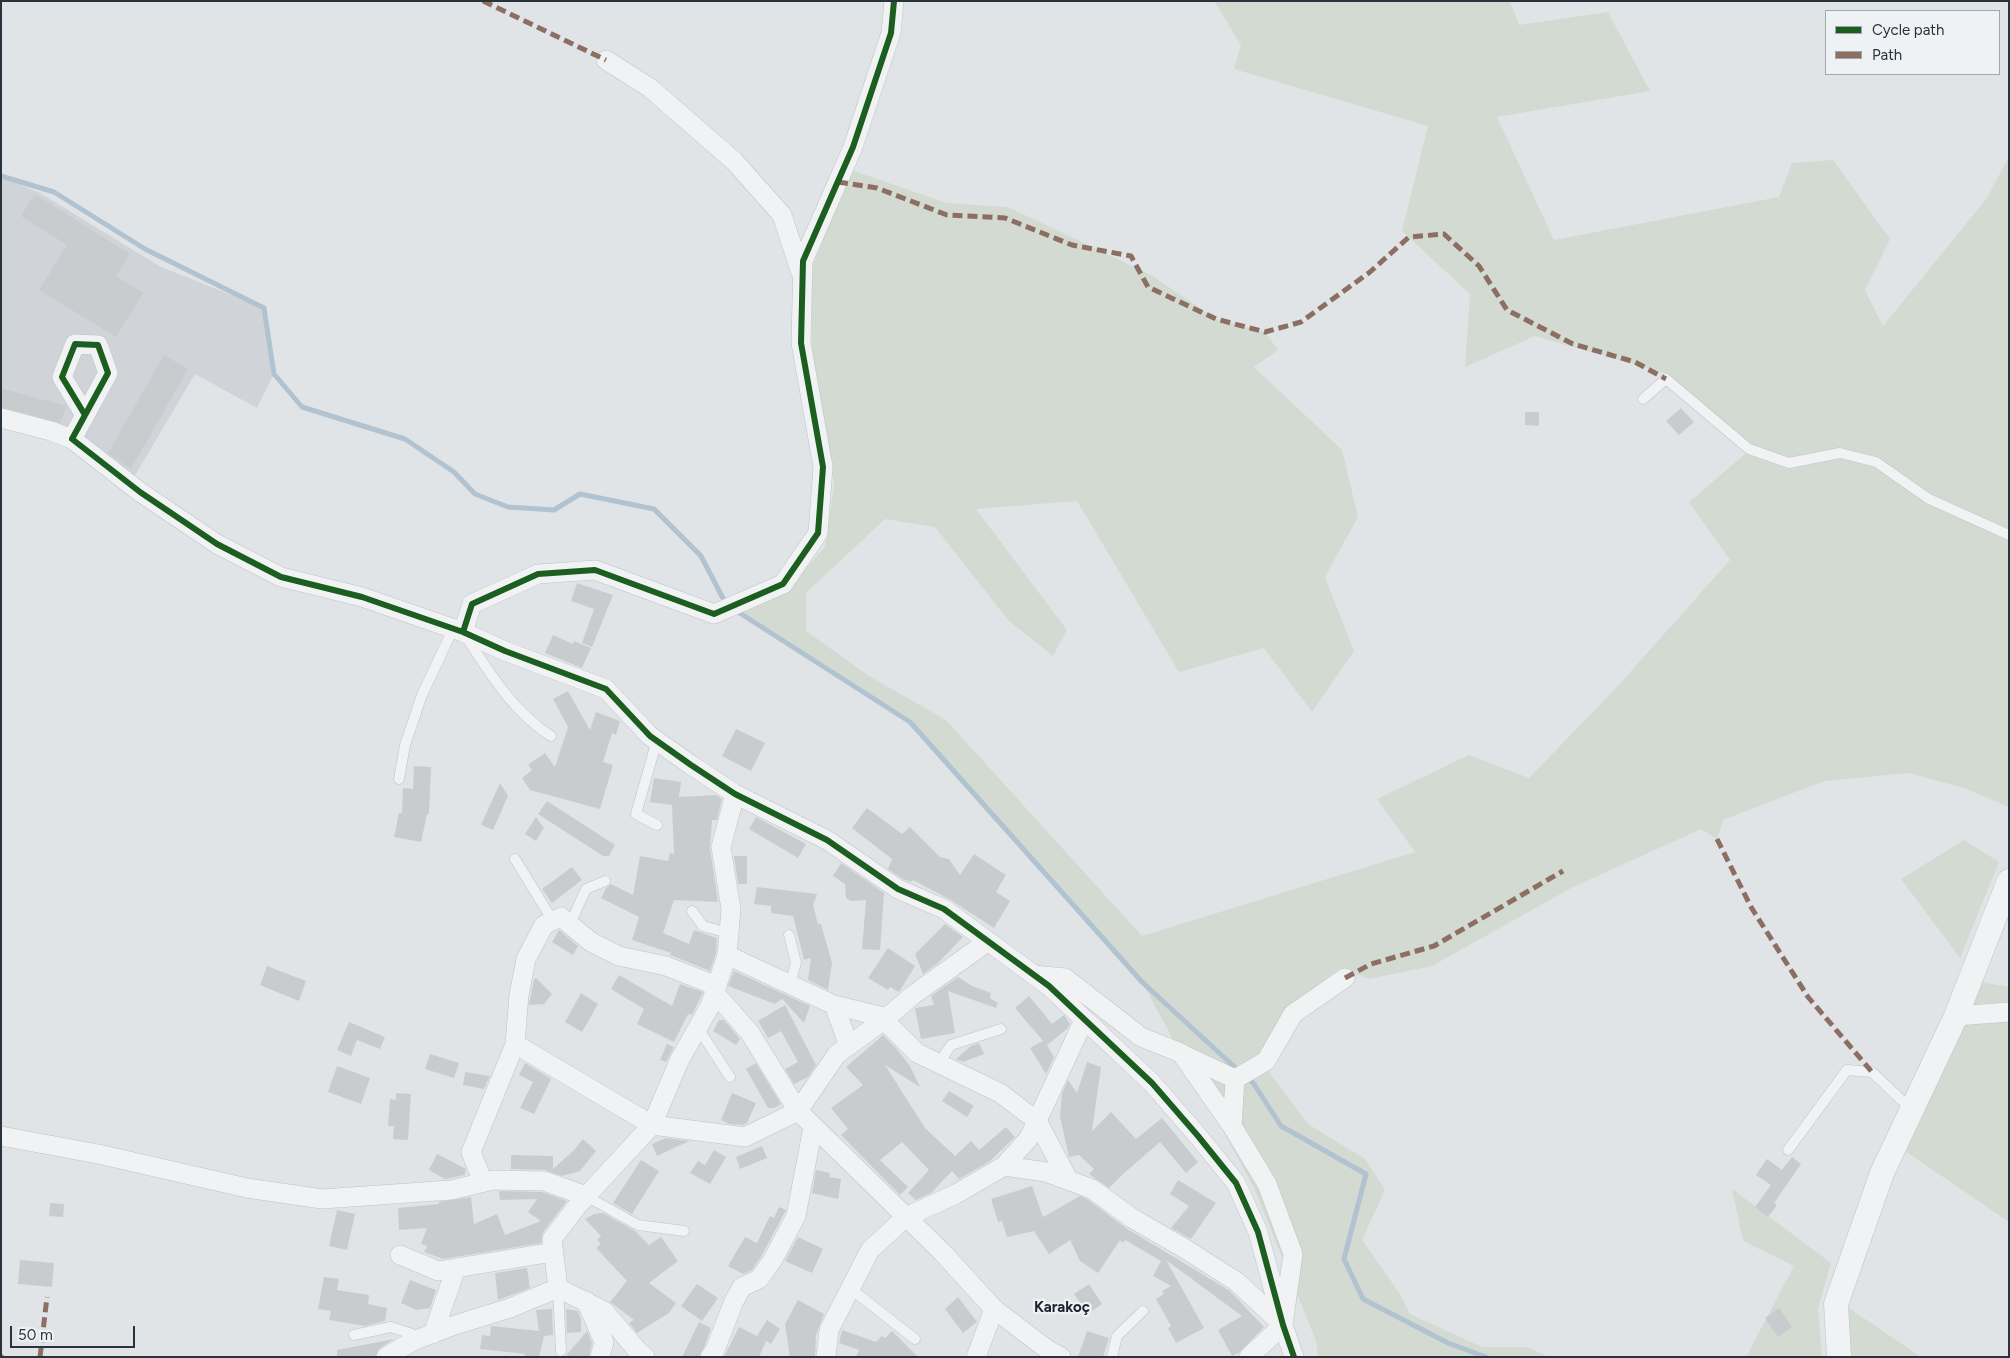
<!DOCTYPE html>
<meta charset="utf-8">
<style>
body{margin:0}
#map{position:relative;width:2010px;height:1358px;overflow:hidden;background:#e1e4e6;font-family:Figtree,sans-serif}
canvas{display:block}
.frame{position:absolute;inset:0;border:2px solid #29333e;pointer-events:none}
.legend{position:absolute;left:1825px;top:10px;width:175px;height:65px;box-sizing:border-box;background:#eff2f5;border:1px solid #a0a6ac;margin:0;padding:6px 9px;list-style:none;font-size:15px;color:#29333e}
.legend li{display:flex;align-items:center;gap:10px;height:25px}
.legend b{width:25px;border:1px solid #a0a6ac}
.scale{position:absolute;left:10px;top:1326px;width:125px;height:22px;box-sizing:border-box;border:2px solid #29333e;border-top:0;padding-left:6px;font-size:15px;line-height:18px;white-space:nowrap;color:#29333e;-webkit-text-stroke:4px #eff2f5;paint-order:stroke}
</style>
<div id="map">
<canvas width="2010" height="1358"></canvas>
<div class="frame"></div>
<ul class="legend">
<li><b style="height:6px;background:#1b5e20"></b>Cycle path</li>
<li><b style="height:6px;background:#8d6e63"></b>Path</li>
</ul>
<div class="scale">50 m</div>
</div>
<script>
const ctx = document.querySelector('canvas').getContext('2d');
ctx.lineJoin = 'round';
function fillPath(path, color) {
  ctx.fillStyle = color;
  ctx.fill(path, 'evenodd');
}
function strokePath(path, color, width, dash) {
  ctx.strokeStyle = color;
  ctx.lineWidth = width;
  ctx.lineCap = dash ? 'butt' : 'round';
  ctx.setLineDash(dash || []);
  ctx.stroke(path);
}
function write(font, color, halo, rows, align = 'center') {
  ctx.font = font + ' Figtree,sans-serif';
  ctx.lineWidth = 4.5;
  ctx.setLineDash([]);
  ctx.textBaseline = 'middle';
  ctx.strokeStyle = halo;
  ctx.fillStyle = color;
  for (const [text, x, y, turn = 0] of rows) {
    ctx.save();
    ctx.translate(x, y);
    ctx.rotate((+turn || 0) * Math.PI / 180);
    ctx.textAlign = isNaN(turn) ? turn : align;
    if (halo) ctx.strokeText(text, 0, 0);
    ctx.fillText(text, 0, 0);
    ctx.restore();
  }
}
fillPath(new Path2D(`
 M1 177 40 193 161 267 264 308 274 374 257 408 195 374 130 484 51 431 1 418Z`), '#d0d4d9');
fillPath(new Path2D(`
 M1214 1H1510L1519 25 1608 12 1650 91 1497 117 1554 240 1779 197 1792 163 1833 160 1890 239 1865 290 1883 326 1987 198 2009 156V530L1929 493 1877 458 1838 449 1791 459 1751 446 1668 374 1535 336 1465 367 1470 294 1402 231 1428 126 1234 69 1241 45Z
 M854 171 947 203 1008 207 1151 275 1216 319 1265 332 1278 350 1254 367 1342 450 1358 517 1325 577 1354 651 1312 712 1264 648 1179 672 1077 501 976 509 1067 630 1053 656 1008 620 935 527 885 519 806 593V631L869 676 946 720 1142 936 1415 852 1377 799 1469 755 1529 778 1616 688 1730 560 1689 502 1745 454 1791 469 1840 456 1876 464 2009 539V807L1964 788 1908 773 1824 781 1723 820 1717 839 1701 829 1573 887 1432 966 1369 979 1340 968 1285 1010 1261 1056 1233 1071 1176 1045 1142 982 910 722 737 611 787 589 825 547 834 485 812 349 811 271 843 187Z
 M1964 840 1999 862 1960 958 1901 879Z
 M1981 982 2009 987V1006L1971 1008Z
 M2009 1017V1222L1905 1151 1964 1020Z
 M1181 1053 1235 1079 1266 1068 1308 1124 1365 1159 1385 1190 1362 1240 1398 1291 1410 1314 1482 1347H1527L1549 1357H1318L1316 1341 1254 1188Z
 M1732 1189 1831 1263 1818 1308 1822 1357H1746L1794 1266 1743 1241Z
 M1843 1304 1921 1357H1847Z`), '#d3dad2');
strokePath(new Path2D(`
 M1 176 54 192 145 249 264 308 274 374 302 407 405 439 454 472 475 494 508 507 554 510 580 494 654 509 701 556 726 604
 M735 610 910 722 1142 982 1240 1072
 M1247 1077 1254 1084 1281 1126 1366 1174 1344 1259 1363 1299 1448 1343 1486 1357`), '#b1c2d0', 5);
fillPath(new Path2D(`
 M35 194 130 254 116 276 143 293 116 337 39 290 67 245 21 216Z
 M164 355 188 369 131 469 108 453Z
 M1 388 66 406 61 423 1 407Z
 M1681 408 1694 422 1679 435 1666 421Z
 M1525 412H1539V426L1525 425Z
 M577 583 613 595 592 647 582 643 594 609 571 601Z
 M553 635 573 644 574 641 591 648 582 668 545 653Z
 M568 691 590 730 596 712 620 721 616 735 612 733 603 762 613 765 600 809 530 790 522 778 532 770 528 765 545 753 555 767 568 727 553 699Z
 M736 729 765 743 751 771 722 756Z
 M414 766 431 767 429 814H427L421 842 394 837 399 813H402L403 788 413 789Z
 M654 778 681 782 679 797 716 795 722 799 717 820H712L710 848 718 902 674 900 663 933 689 944 694 930 717 938 716 953 710 971 670 955 671 953 632 940 639 917 601 898 606 888 611 884 633 895 640 856 668 861 670 853 674 854 672 805 650 802Z
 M500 783 508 796 493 830 481 825Z
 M547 801 615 845 609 856H603L538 814Z
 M867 808 902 834 910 827 940 857 949 859 960 875 974 854 1006 875 996 892 1010 901 994 928 949 899 913 880 911 882 903 879 888 869 892 859 852 828Z
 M536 817 544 828 536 841 525 834Z
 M756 817 806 844 798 858 749 829Z
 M734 856H747V884H738Z
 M841 863 884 893 880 950 862 949 866 900 851 901 846 898 845 884 833 876Z
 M572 867 582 880 552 903 542 889Z
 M757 887 817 894 813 905 818 924H821L832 963 828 990 808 980 811 958 804 960 793 916 771 913V906L754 904Z
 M945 924 963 937 938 963 923 974 915 954Z
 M559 930 578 946 573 955 552 942Z
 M888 948 915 966 899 992 890 987 888 990 868 978Z
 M267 966 306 981 299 1001 260 985Z
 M734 971 810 1006 804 1023 782 999 775 1004 728 986Z
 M619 975 672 1006 680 984 703 992 692 1015 688 1014 674 1042 637 1024 644 1009 611 989Z
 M958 977 972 986 991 993 990 998 998 1003 996 1008 948 991 955 1033 921 1039 915 1008 934 1005 931 996Z
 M536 978 552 994 544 1004 529 1005 534 979Z
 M581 993 598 1004 582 1032 565 1022Z
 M1029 996 1052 1024 1064 1015 1070 1024 1067 1029 1047 1045 1054 1057 1046 1074 1030 1048 1043 1041 1015 1008Z
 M785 1005 816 1065 808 1077 794 1084 785 1069 798 1062 781 1031 768 1038 758 1021Z
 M719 1020H724L740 1039 736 1045 713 1031Z
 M349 1022 385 1037 380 1049 357 1040 351 1056 337 1050Z
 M883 1035 896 1048 910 1066 920 1087 885 1065 925 1128 955 1156 971 1141 979 1150 1006 1127 1015 1137 990 1161 959 1179 952 1171 931 1193 916 1200 908 1193 929 1170 902 1142 880 1160 908 1187 900 1195 841 1135 848 1129 831 1108 863 1085 846 1067Z
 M979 1043 984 1054 963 1062 956 1059 971 1046Z
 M667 1044 674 1047 666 1062 660 1060Z
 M430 1054 459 1063 454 1078 425 1069Z
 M1087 1062 1101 1067 1092 1131 1111 1112 1136 1139 1162 1118 1198 1162 1186 1173 1160 1142 1123 1174 1109 1188 1089 1174 1094 1169 1079 1155 1069 1157 1060 1117 1062 1093 1068 1080 1077 1093Z
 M525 1063 551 1079 534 1114 520 1108 533 1082 519 1075Z
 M756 1063 781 1104 774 1108H768L746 1069Z
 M337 1066 370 1078 361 1104 328 1092Z
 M465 1072 490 1076 484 1089 463 1085Z
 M949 1091 974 1106 967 1117 942 1101Z
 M396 1093 411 1094 408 1140 393 1139 394 1126H388L390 1099 396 1100Z
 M732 1093 756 1103 747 1123 743 1125 729 1124 721 1120Z
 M666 1138 689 1141 657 1156 652 1144Z
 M583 1139 596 1151 580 1171 562 1176 545 1170 511 1169V1155L553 1156V1169L574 1150Z
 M762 1146 767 1158 740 1169 736 1157Z
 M714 1150 726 1157 710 1184 690 1173 698 1161 705 1165Z
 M437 1154 466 1169 465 1175 445 1179 429 1170Z
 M1792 1157 1801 1164 1774 1203 1777 1205 1768 1217 1755 1207 1771 1185 1756 1175 1767 1159 1782 1170Z
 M641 1160 659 1171 632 1214 613 1203Z
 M816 1170 830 1173 829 1177 841 1179 838 1199 812 1193Z
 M1178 1180 1216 1203 1191 1239 1171 1228 1189 1206 1170 1194Z
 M1032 1186 1043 1217 1080 1196 1087 1199 1126 1228 1230 1291 1264 1327 1239 1353 1232 1356 1218 1330 1242 1316 1166 1260 1204 1328 1176 1343 1168 1328 1171 1326 1156 1299 1164 1294 1162 1291 1171 1286 1153 1276 1161 1261 1125 1240 1123 1243 1120 1240 1098 1273 1080 1261 1070 1240 1049 1254 1034 1231 1007 1237 1002 1221 998 1222 991 1199Z
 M499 1191 542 1192 567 1201 543 1232 541 1243 443 1259 424 1252 427 1246 421 1244 427 1228 399 1230 398 1208 439 1204V1202L471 1197 474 1224 497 1214 505 1235 541 1221 528 1212 537 1199 500 1200Z
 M50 1203 64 1204 63 1217 49 1216Z
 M779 1207 786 1210 785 1212 762 1255 752 1270 743 1274 728 1266 745 1237 757 1243 770 1216 774 1218Z
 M337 1210 355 1214 347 1250 329 1246Z
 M603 1213 635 1231 649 1245 661 1237 678 1261 649 1283 676 1303 669 1313 637 1333 629 1323 634 1320 610 1302 627 1281 596 1248 601 1244 597 1240 601 1236 585 1219 594 1214Z
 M798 1237 823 1249 812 1273 785 1261Z
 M20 1260 54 1263 52 1287 18 1284Z
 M527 1268 530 1288 498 1300 495 1273Z
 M324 1277 339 1279 337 1290 369 1295 368 1304 387 1308 385 1321 365 1326 329 1320 331 1311 318 1309Z
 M410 1280 436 1290 430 1308 417 1310 401 1303Z
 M697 1284 718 1298 702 1321 681 1306Z
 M1089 1284 1102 1304 1088 1314 1074 1294Z
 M958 1297 977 1322 963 1333 945 1309Z
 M798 1300 824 1314 816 1335 815 1357H790L785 1324Z
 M1779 1308 1792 1327 1778 1337 1765 1318Z
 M552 1309 553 1335 544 1336 539 1357H524L525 1354 480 1349 482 1335 490 1336 491 1326 539 1331 536 1310Z
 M566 1309 578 1311 581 1319V1332L567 1333Z
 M767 1320 780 1329 771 1344 766 1341 759 1357H724L739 1327 757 1336Z
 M699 1322 711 1328 705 1345 699 1357H682Z
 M842 1330 876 1342 882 1336 885 1338 892 1331 918 1357H856L859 1350 839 1343Z
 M587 1331 592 1343 589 1357H565Z
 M1087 1331 1109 1338 1103 1357H1078Z
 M394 1339 380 1348 375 1357H337V1350Z`), '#c9ccce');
const service = new Path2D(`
 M1643 399 1666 379 1749 449 1789 463 1840 453 1876 462 1929 499 2009 535
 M465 635C489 672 513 712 551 736
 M657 740 636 814 657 825
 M399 779 405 745 422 695 453 629
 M515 859 553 921
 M692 911 703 926 728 933
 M570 924 586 889 605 881
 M789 935 796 963 790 984
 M698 1028 730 1077
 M939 1063 951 1045 1001 1029
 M1788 1150 1847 1070 1872 1072 1912 1110
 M586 1196 638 1225 684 1231
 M558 1288 561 1351
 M851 1289 915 1339
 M354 1335 391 1327 421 1337
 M1112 1357 1117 1336 1143 1311`);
const minor = new Path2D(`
 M606 60 650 88 734 161 782 215 801 273
 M85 415 62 377 75 344 98 345 108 373 72 439 140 492 217 544 281 577 362 597 463 632 505 651 606 689 650 736 691 765 735 794 827 840 898 889 944 909 1049 986 1152 1083 1198 1136 1236 1183 1258 1232 1283 1325 1294 1357
 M1 418 51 431 72 439
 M463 632 472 604 538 574 595 570 714 614 783 584 818 533 823 467 801 343 803 261 853 147 891 33 894 1
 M727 955 834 1005
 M1034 975 1065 978 1141 1037 1181 1053 1232 1126 1267 1184 1293 1254 1283 1325 1249 1357
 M714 992 750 1033 798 1111 943 1253 994 1309 1048 1350 1061 1357
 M1956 1016 2009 1012
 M884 1020 917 1053 1000 1093 1037 1121 1069 1181
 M515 1044 652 1125 745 1137 798 1111 837 1054 884 1020 913 995 987 942
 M849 1046 834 1005 888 1018
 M1182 1054 1235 1079 1266 1061 1293 1014 1345 978
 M1232 1126 1235 1079
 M1 1136 98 1154 247 1188 322 1199 451 1190 493 1180 544 1181 586 1196
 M1004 1166 1046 1172 1092 1189 1132 1218 1187 1250 1237 1282 1283 1325
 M483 1182 471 1152 515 1044 519 995 526 959 544 925 561 917 591 942 619 956 666 966 717 986
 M400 1255 438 1271 553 1252
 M558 1288 552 1239 578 1205 652 1125 679 1061 710 1006 727 955 731 909 721 847 735 794
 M586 1301 604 1342 600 1357
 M433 1334 456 1268
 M386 1357 413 1341 452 1326 510 1308 558 1288 604 1311 637 1350 645 1357
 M710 1357 715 1350 734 1301 742 1287 759 1279 772 1261 796 1216 813 1127
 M826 1357 829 1330 870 1250 906 1217 956 1194 1004 1166 1029 1138 1084 1020
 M976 1357 994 1309`);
const tertiary = new Path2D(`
 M1839 1357 1836 1304 1882 1173 1956 1016 2009 881`);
strokePath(service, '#bfc2c4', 11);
strokePath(minor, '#bfc2c4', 20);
strokePath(tertiary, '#bfc2c4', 25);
strokePath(service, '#f0f2f3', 10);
strokePath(minor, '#f0f2f3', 19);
strokePath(tertiary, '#f0f2f3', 24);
strokePath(new Path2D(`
 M483 1 606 60
 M838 182 877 188 947 215 1005 218 1072 245 1131 256 1148 287 1216 319 1265 332 1301 322 1370 272 1409 237 1444 234 1479 266 1507 310 1573 344 1635 362 1666 379
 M1717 839 1751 907 1808 997 1872 1072
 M1345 978 1371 964 1434 946 1563 871
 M1 1356 2 1357
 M40 1357 47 1297`), '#8d6e63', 5, [10, 5]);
strokePath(new Path2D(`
 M85 415 62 377 75 344 98 345 108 373 72 439 140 492 217 544 281 577 362 597 463 632 505 651 606 689 650 736 691 765 735 794 827 840 898 889 944 909 1049 986 1152 1083 1198 1136 1236 1183 1258 1232 1283 1325 1294 1357
 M463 632 472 604 538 574 595 570 714 614 783 584 818 533 823 467 801 343 803 261 853 147 891 33 894 1`), '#1b5e20', 6);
write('bold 15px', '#1b242f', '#eff2f5', [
 ["Karakoç",1062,1308]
]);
</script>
